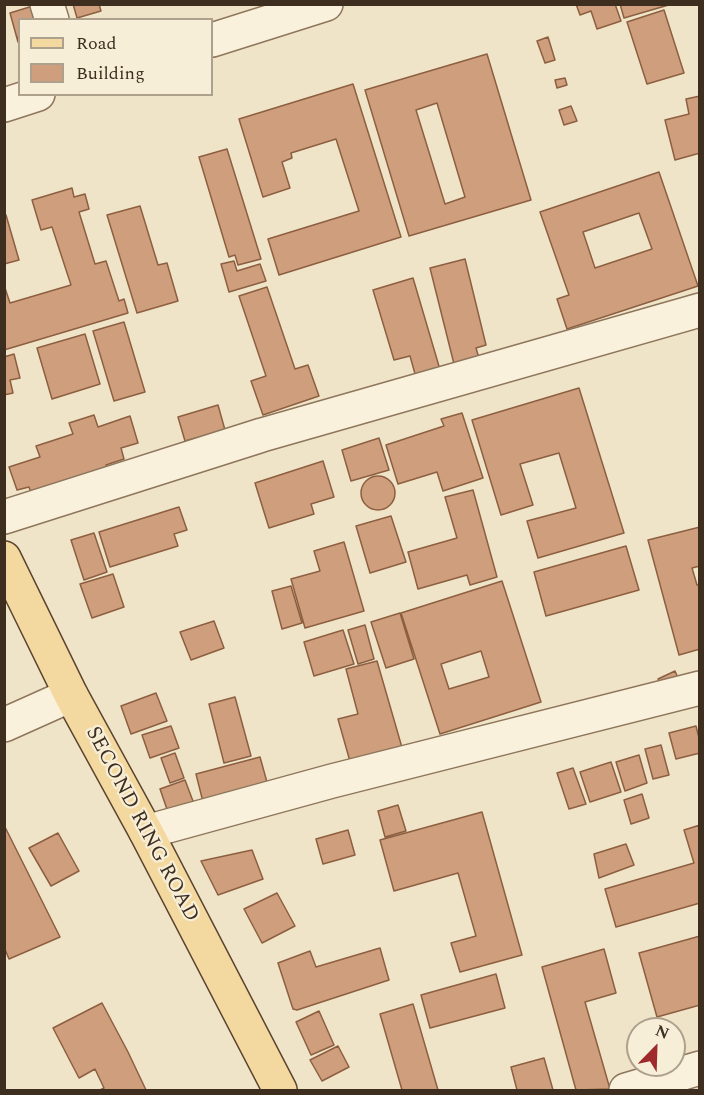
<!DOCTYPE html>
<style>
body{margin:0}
#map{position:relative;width:704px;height:1095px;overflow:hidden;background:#f0e4c8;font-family:Spectral,serif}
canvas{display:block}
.frame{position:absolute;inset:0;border:6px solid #3d2e20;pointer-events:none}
.legend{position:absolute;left:18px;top:18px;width:195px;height:78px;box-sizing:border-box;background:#f7eed8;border:2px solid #ada18e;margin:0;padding:8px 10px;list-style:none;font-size:18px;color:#3d2e20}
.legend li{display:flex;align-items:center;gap:12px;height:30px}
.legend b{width:30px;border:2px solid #ada18e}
.north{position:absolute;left:626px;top:1017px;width:60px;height:60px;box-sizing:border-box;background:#f7eed8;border:2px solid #ada18e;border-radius:50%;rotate:23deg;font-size:16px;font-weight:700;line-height:24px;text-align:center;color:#3d2e20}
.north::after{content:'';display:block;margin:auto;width:21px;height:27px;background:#9e2a2b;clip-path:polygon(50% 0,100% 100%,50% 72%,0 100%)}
</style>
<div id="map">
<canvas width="704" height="1095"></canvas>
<div class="frame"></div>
<ul class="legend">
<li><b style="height:8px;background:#f3d9a0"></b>Road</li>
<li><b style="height:16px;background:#cf9f7d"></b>Building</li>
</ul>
<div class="north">N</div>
</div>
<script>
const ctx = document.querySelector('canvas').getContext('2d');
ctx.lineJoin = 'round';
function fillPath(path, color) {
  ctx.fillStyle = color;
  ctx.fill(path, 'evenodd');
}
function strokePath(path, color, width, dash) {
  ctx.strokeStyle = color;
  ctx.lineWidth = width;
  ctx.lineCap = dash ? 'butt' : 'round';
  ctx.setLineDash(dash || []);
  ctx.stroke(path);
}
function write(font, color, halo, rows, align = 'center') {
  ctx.font = font + ' Spectral,serif';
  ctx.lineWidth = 4.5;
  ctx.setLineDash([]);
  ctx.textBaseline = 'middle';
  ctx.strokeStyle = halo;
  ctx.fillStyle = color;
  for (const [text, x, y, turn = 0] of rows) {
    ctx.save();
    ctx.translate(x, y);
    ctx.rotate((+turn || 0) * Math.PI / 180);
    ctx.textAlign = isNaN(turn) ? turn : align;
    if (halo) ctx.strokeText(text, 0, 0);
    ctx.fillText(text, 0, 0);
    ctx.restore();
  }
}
const building = new Path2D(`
 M73 4H99L101 11 77 18Z
 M576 4H615L621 21 597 29 591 11 580 15Z
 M620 4H672L624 18Z
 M36 5 41 20H20L18 42 10 13Z
 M664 10 684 73 647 84 627 22Z
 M548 37 555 60 545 63 537 41Z
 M487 54 531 200 409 236 365 90ZM437 103 465 197 445 204 416 110Z
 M565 78 567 85 557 88 555 80Z
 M353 84 401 237 279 275 268 239 359 211 336 139 291 153 292 158 282 162 290 188 263 197 239 119Z
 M700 96V153L675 160 665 120 689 114 686 99Z
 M571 106 577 121 564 125 559 110Z
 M227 149 261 259 238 265 235 255 229 257 199 157Z
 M659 172 698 286 567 329 557 299 569 295 540 212ZM639 213 652 249 595 268 583 232Z
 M72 188 74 197 85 194 89 209 79 212 95 264 106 261 119 301 124 299 128 313 4 350V285L10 303 71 285 52 227 41 230 32 200Z
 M140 206 158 265 167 263 178 301 137 313 107 215Z
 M4 215H6L19 260 4 264Z
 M465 259 486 345 476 348 479 358 454 364 430 268Z
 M234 261 237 271 260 264 266 281 229 292 221 264Z
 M413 278 441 373 417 381 410 356 394 360 373 290Z
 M267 287 295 369 308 365 319 396 263 415 251 381 266 376 239 296Z
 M124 322 145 392 114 401 93 331Z
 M85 334 100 384 52 399 37 348Z
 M14 354 20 378 10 380 13 393 4 395V357Z
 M579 388 624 533 538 558 527 521 576 508 559 453 520 464 533 505 501 515 472 420Z
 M218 405 225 430 185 441 178 417Z
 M462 413 483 478 443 491 437 472 398 484 386 445 444 426 441 419Z
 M94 415 98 427 130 416 138 443 121 448 124 459 106 465 109 475 33 499 29 487 17 490 9 467 40 457 36 446 73 434 69 423Z
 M379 438 389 470 351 481 342 450Z
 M323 461 334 497 311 504 314 514 269 528 255 483Z
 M361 493a17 17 0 1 1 34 0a17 17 0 1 1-34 0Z
 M473 490 497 577 470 585 467 575 418 589 408 552 457 538 445 497Z
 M179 507 187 530 174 534 178 546 110 567 99 532Z
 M391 516 406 562 370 573 356 526Z
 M700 527V566L692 568 697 585 700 584V649L679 655 648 540Z
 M94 533 107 572 84 580 71 540Z
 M344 542 364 611 305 628 291 579 320 571 314 551Z
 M626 546 639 590 546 616 534 572Z
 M113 574 124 607 92 618 80 584Z
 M502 581 541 702 440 734 401 613ZM481 651 489 677 449 689 441 664Z
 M291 586 302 623 282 629 272 591Z
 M400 613 414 659 386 668 371 622Z
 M214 621 224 648 191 660 180 632Z
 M365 625 374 659 358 664 348 630Z
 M343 630 354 664 314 676 304 642Z
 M377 661 403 751 351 765 338 719 358 714 346 669Z
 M675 671 682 687 664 694 658 679Z
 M156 693 167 721 131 734 121 706Z
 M235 697 251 756 224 763 209 704Z
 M171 726 179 748 150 758 142 735Z
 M696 726 700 742V753L676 759 669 733Z
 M661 745 669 775 653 779 645 749Z
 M175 753 184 778 170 783 161 758Z
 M639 755 647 783 625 791 616 762Z
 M260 757 270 793 205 810 196 774Z
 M611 762 621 792 590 802 580 772Z
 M573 768 586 804 569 809 557 773Z
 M185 780 196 809 170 818 160 789Z
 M642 794 649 818 631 824 624 800Z
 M398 805 406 831 385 837 378 811Z
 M482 812 522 955 460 972 451 943 476 936 458 873 394 891 380 840Z
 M4 825 60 937 9 959 4 947Z
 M700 825V903L616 927 605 889 694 863 684 830Z
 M348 830 355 855 323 864 316 839Z
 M58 833 79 871 51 886 29 848Z
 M626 844 634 865 599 878 594 854Z
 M252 850 263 879 218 895 201 861Z
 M277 893 295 926 262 943 244 909Z
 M700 936V1005L657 1017 639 953Z
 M380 948 389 980 297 1010 293 1009 278 963 310 951 316 967Z
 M604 949 616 993 585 1002 610 1089 576 1090 542 967Z
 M496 974 505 1008 430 1028 421 995Z
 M102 1003 128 1052 146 1090H100L104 1088 95 1069 79 1078 53 1028Z
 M413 1004 438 1090H402L380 1014Z
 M319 1011 334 1045 311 1055 296 1022Z
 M338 1046 349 1067 322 1081 310 1060Z
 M544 1058 553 1090H517L511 1067Z`);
fillPath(building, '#cf9f7d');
strokePath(building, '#8d5f41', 1.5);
const minor = new Path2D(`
 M47 4 52 20
 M212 40 326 4
 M4 105 38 94
 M4 517 262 435 700 310
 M4 725 71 695
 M146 832 332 781 700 688
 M626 1090 700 1068`);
const major = new Path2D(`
 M4 558 71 695 146 832 280 1090`);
strokePath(minor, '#8d765c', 36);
strokePath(major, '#5b4430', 36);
strokePath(minor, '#faf1dc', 33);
strokePath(major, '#f3d9a0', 33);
write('21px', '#3d2e20', '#f7eed8', [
 ["SECOND RING ROAD",141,825,62]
]);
</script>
